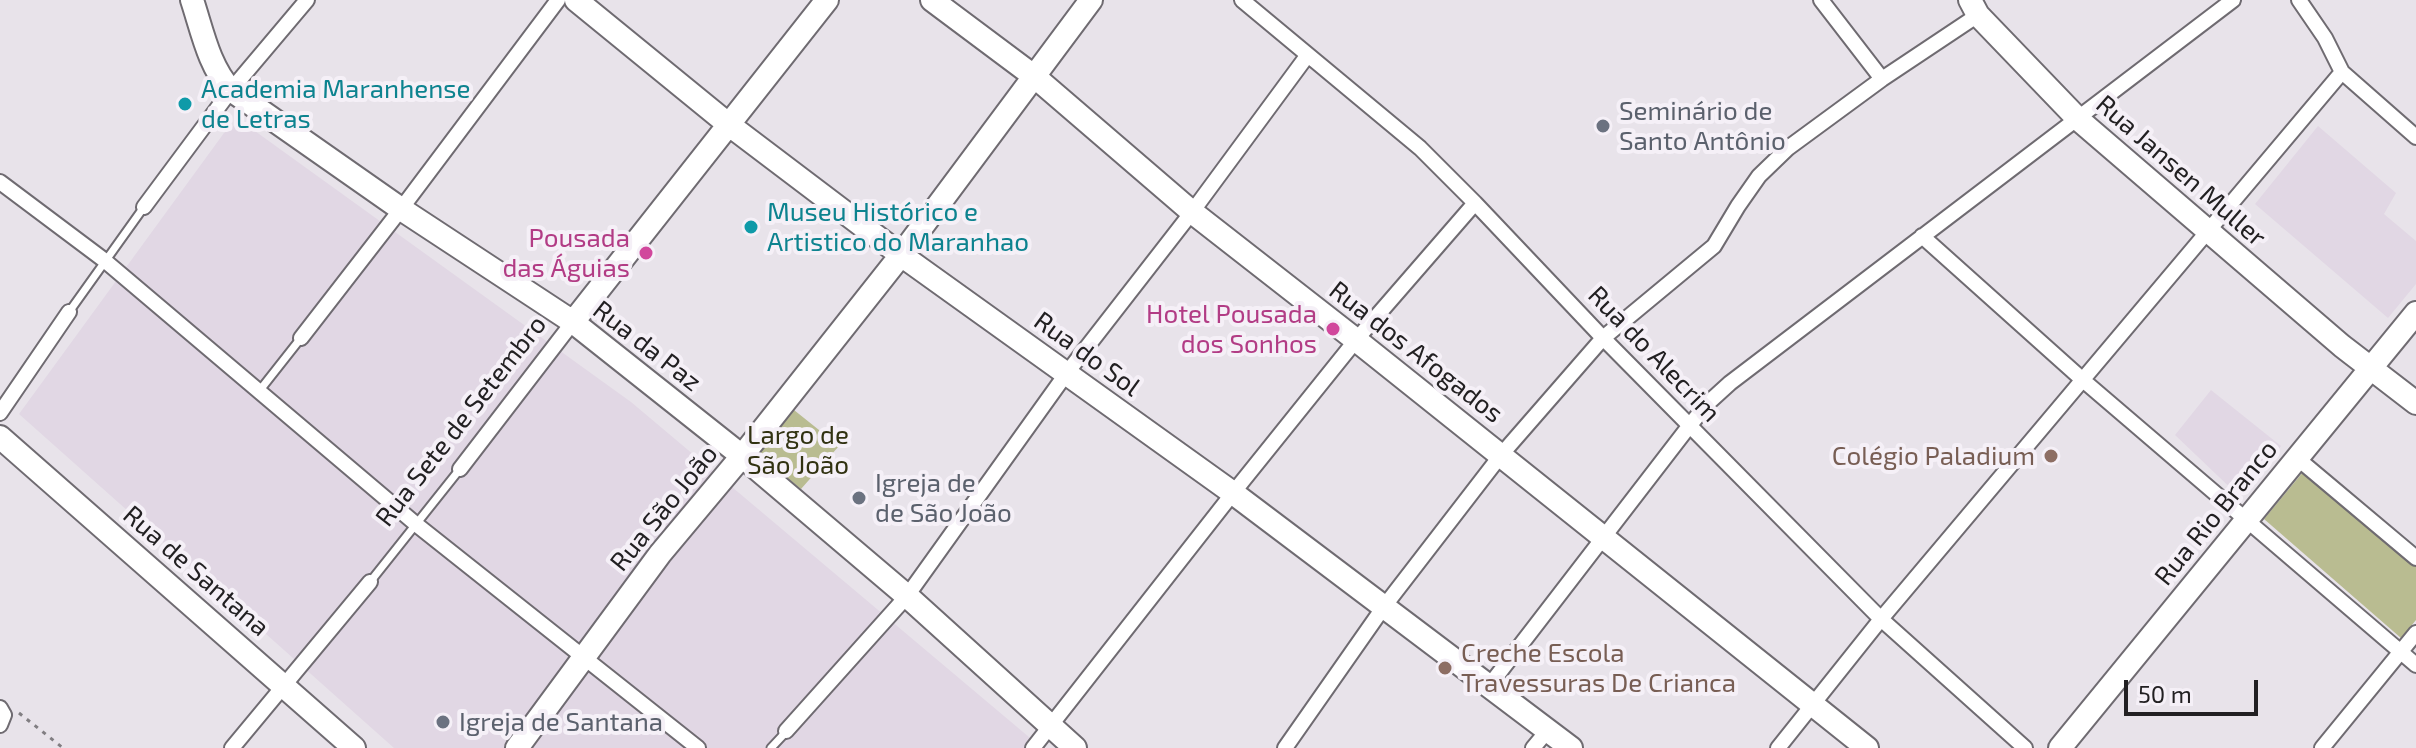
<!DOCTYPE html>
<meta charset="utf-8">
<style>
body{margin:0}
#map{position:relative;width:2416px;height:748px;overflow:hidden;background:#e8e3ea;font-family:"Exo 2",sans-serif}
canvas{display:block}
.scale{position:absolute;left:2124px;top:680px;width:134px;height:36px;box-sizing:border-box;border:4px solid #222022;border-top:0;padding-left:10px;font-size:24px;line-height:28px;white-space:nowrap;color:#222022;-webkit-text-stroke:6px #f5f0f7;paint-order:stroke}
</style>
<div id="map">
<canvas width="2416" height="748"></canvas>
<div class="scale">50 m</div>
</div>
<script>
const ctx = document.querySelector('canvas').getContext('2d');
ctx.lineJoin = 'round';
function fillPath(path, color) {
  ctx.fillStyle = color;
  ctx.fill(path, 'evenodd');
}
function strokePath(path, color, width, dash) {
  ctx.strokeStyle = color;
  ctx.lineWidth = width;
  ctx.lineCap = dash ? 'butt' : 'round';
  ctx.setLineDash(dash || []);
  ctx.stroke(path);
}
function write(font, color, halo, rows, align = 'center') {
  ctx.font = font + ' "Exo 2",sans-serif';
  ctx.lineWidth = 8;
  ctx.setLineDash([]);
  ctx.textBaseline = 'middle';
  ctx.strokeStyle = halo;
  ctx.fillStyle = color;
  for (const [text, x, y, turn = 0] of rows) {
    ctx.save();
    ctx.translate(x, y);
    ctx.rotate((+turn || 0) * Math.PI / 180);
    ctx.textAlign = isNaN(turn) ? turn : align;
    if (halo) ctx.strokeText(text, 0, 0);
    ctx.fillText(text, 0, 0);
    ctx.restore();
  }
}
fillPath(new Path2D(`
 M241 121 631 402 1042 748H394L19 414 224 133Z
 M2318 126 2396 193 2384 214 2416 241V284L2388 318 2255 204Z
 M2211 390 2281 446 2240 497 2175 435Z`), '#e1d7e4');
fillPath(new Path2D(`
 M794 410 839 446 801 489 758 454Z
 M2303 472 2416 566V620L2401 638 2264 519Z`), '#b9bc91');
const lane = new Path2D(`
 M69 312 144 207
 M260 390 301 338
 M370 582 460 469
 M771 748 786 732`);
const street = new Path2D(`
 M1242 0 1420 148 1475 203 1603 338 1881 619 2025 748
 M1821 0 1882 79
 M2299 0 2325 38 2342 72 2416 137
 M0 182 104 260 417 525 698 748
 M144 207 231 90 307 0
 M1922 236 2084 381 2416 665
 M301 338 401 209 558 0
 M0 413 69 312
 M2297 458 2416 558
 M460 469 573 322
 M1489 686 1690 425 1708 403 1730 383 2233 0
 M0 708 4 715 0 725
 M786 731 907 596 1066 374 1192 212 1307 56
 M232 748 370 582
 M1033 748 1233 493 1356 340 1475 203
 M1285 748 1383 608 1501 455 1603 338 1714 246 1738 206 1759 176 1788 148 1882 79 1978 15
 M1533 748 1548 730
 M1778 748 1881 619 2342 72
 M2322 748 2416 633`);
const secondary = new Path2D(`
 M192 0C202 30 209 67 231 90L401 209 573 322 742 456 907 596 1075 748
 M576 0 728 124 901 255 1233 493 1571 748
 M932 0 1035 77 1192 212 1356 340 1867 748
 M1970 0 1978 15 2079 120 2342 346 2416 403
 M573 322 827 0
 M0 437 354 748
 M517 748 660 554 742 456 901 255 1091 0
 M2060 748 2416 313`);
strokePath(lane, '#6f6b71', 11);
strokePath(street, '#6f6b71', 18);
strokePath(secondary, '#6f6b71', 26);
strokePath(new Path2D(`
 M19 713 63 748`), '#817e82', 3, [4, 6]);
strokePath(lane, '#fff', 7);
strokePath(street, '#fff', 14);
strokePath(secondary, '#fff', 22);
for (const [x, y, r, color] of [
 [185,104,8,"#0f9aa8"],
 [1603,126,8,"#6b7280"],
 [751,227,8,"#0f9aa8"],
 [646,253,8,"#d1479c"],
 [1333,329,8,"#d1479c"],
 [2051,456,8,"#8d6e63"],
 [859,498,8,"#6b7280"],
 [1445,668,8,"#8d6e63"],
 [443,722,8,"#6b7280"]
]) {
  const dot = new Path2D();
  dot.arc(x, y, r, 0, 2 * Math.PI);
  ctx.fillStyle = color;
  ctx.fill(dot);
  strokePath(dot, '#f5f0f7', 3);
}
write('26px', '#0d838f', '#f5f0f7', [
 ["Academia Maranhense",201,89],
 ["de Letras",201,119],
 ["Museu Histórico e",767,212],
 ["Artistico do Maranhao",767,242]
], 'left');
write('26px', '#5b616d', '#f5f0f7', [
 ["Seminário de",1619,111],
 ["Santo Antônio",1619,141],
 ["Igreja de",875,483],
 ["de São João",875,513],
 ["Igreja de Santana",459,722]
], 'left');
write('26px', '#222022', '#f5f0f7', [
 ["Rua Jansen Muller",2181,171,41],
 ["Rua da Paz",647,346,38],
 ["Rua dos Afogados",1416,352,38],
 ["Rua do Sol",1087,354,36],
 ["Rua do Alecrim",1654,354,46],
 ["Rua Sete de Setembro",461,421,-52],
 ["Rua São João",664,508,-51],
 ["Rua Rio Branco",2216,513,-51],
 ["Rua de Santana",196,571,41]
]);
write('26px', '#b23c85', '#f5f0f7', [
 ["Pousada",630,238],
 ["das Águias",630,268],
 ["Hotel Pousada",1317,314],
 ["dos Sonhos",1317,344]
], 'right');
write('26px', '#313211', '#f5f0f7', [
 ["Largo de",798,435],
 ["São João",798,465]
]);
write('26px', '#785e54', '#f5f0f7', [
 ["Colégio Paladium",2035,456],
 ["Creche Escola",1461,653,"left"],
 ["Travessuras De Crianca",1461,683,"left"]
], 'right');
</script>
